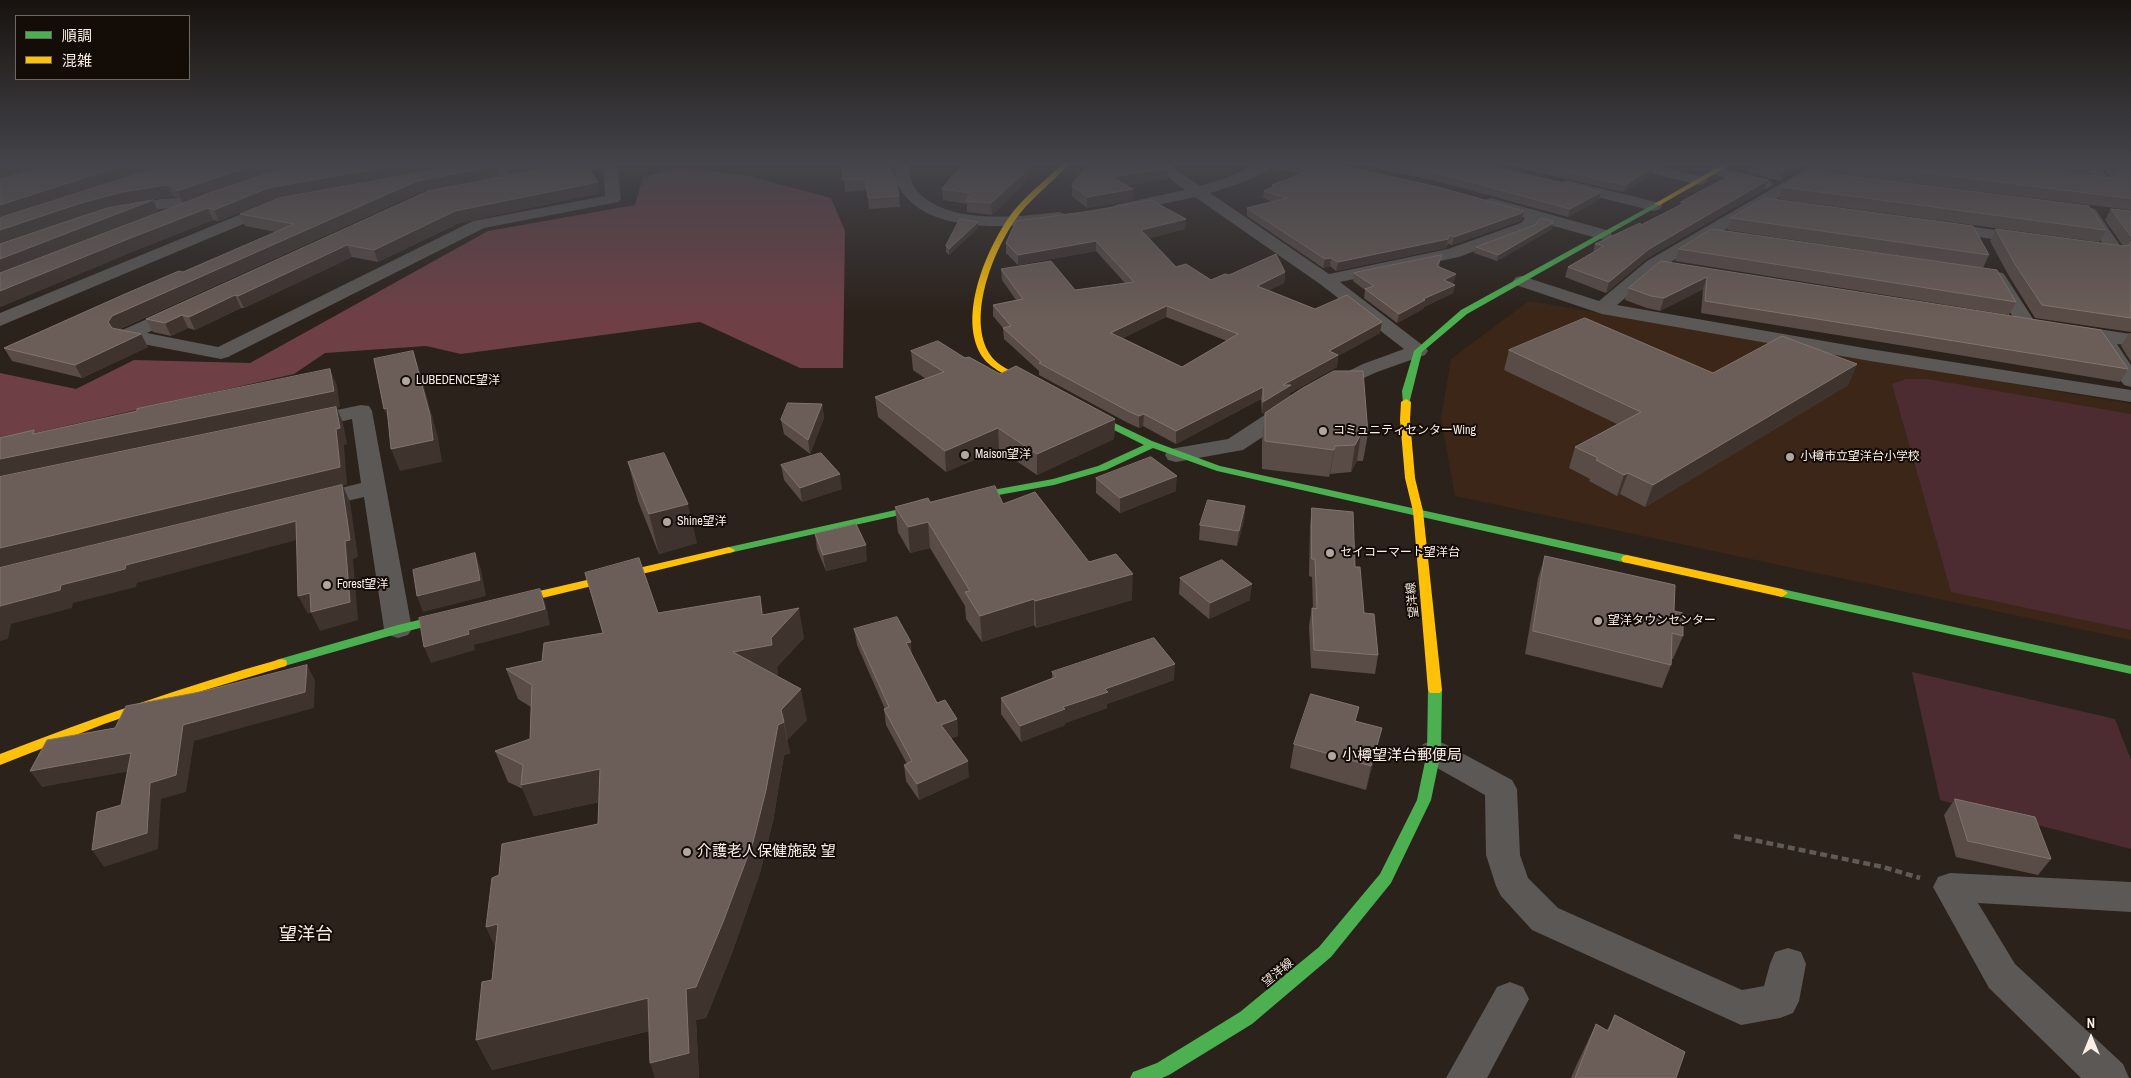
<!DOCTYPE html>
<meta charset="utf-8">
<style>
body{margin:0}
#map{position:relative;width:2131px;height:1078px;overflow:hidden;background:#2b221b;font-family:"Archivo Narrow","Noto Sans JP",sans-serif}
canvas{display:block}
.legend{position:absolute;left:15px;top:15px;width:175px;height:65px;box-sizing:border-box;background:#140c07;border:1px solid #706760;margin:0;padding:6px 9px;list-style:none;font-size:15px;color:#fbefe6}
.legend li{display:flex;align-items:center;gap:10px;height:25px}
.legend b{width:25px;border:1px solid #706760}
.north{position:absolute;left:2066px;top:1013px;width:50px;height:50px;-webkit-text-stroke:4px #140c07;paint-order:stroke;rotate:0deg;font-size:14px;font-weight:700;line-height:20px;text-align:center;color:#fbefe6}
.north::after{content:'';display:block;margin:auto;width:18px;height:22px;background:#fbefe6;clip-path:polygon(50% 0,100% 100%,50% 72%,0 100%)}
</style>
<div id="map">
<canvas width="2131" height="1078"></canvas>
<ul class="legend">
<li><b style="height:6px;background:#4caf50"></b>順調</li>
<li><b style="height:6px;background:#ffc107"></b>混雑</li>
</ul>
<div class="north">N</div>
</div>
<script>
const ctx = document.querySelector('canvas').getContext('2d');
ctx.lineJoin = 'round';
function fillPath(path, color) {
  ctx.fillStyle = color;
  ctx.fill(path, 'evenodd');
}
function strokePath(path, color, width, dash) {
  ctx.strokeStyle = color;
  ctx.lineWidth = width;
  ctx.lineCap = dash ? 'butt' : 'round';
  ctx.setLineDash(dash || []);
  ctx.stroke(path);
}
function write(font, color, halo, rows, align = 'center') {
  ctx.font = font + ' "Archivo Narrow","Noto Sans JP",sans-serif';
  ctx.lineWidth = 4;
  ctx.setLineDash([]);
  ctx.textBaseline = 'middle';
  ctx.strokeStyle = halo;
  ctx.fillStyle = color;
  for (const [text, x, y, turn = 0] of rows) {
    ctx.save();
    ctx.translate(x, y);
    ctx.rotate((+turn || 0) * Math.PI / 180);
    ctx.textAlign = isNaN(turn) ? turn : align;
    if (halo) ctx.strokeText(text, 0, 0);
    ctx.fillText(text, 0, 0);
    ctx.restore();
  }
}
fillPath(new Path2D(`
 M1529 301 2131 404V640L1455 496 1441 418 1451 359Z`), '#3b2617');
fillPath(new Path2D(`
 M1906 379H1928L2131 414V630L1951 592 1892 384Z
 M1912 672 2115 719 2131 760V849L1940 800Z`), '#4c2c30');
fillPath(new Path2D(`
 M678 167 749 176 831 198 845 231 843 368H800L700 322 461 354 426 346 325 353 294 374 0 441V373L76 389 134 360 250 363 488 231 635 205 643 177Z`), '#6e4046');
strokePath(new Path2D(`
 M1734 836 1883 867 1920 878`), '#5f5a56', 4.5, [7, 4]);
fillPath(new Path2D(`
 M569 165H600L598 168 593 169 554 176 464 175 459 174 457 171 459 168 464 167H558Z
 M603 165H617L621 199 618 202 484 228 228 357 221 359 127 341 120 339 117 335 120 331 181 304 188 306 190 310 188 314 147 333 218 347 473 221 605 196Z
 M894 165H908C911 172 910 181 914 187 942 226 1017 217 1059 212L1065 214 1067 217 1065 220 1059 222C1012 227 926 236 899 187 895 181 896 172 894 165Z
 M1152 165H1169L1200 186 1226 178 1254 165H1272C1263 178 1225 188 1210 193L1329 274 1448 249 1521 223 1525 218 1485 206 1483 203 1485 200 1491 198 1610 231 1612 235 1610 239 1604 240 1539 222 1533 229 1459 257 1340 282 1425 347 1428 351 1425 355 1377 372 1333 392 1326 390 1323 386 1326 382 1363 364 1404 349 1320 284 1195 197 1121 213 1115 211 1113 208 1115 205 1185 190Z
 M1627 165H1653L1705 177 1708 180 1705 183 1700 185 1629 168Z
 M1813 165H1830L1828 168 1659 269 1617 305 1870 349 2131 390V402L1870 361 1602 314 1516 285 1513 281 1516 277 1522 276 1599 301 1647 261Z
 M2083 165H2098L2113 182 2110 185 2105 187 2075 182 2073 179 2075 176H2092Z
 M1717 167 1770 181 1773 184 1770 187 1765 189 1712 174 1710 171 1712 168Z
 M1566 180 1660 203 1662 206 1660 209 1654 211 1561 188 1558 185 1561 182Z
 M205 196 211 198 213 201 211 204 161 209 121 217 115 215 113 212 115 209 161 199Z
 M273 201 279 203 281 206 279 209 0 326V313Z
 M2082 206 2095 209 2124 251 2122 255 2116 256 2084 252 2082 248 2084 244H2103L2084 216 2076 214 2074 211 2076 208Z
 M1944 223 2026 234 2032 235 2034 239 2032 243 2026 244 1938 231 1936 228 1938 225Z
 M1997 272 2003 273 2006 277 2037 325 2034 329C2022 332 2007 328 1995 325L1993 321 1995 317 2002 315 2013 317 1988 277 1991 273Z
 M2072 325 2131 334V346L2117 344 2131 365V387L2124 385 2121 381 2097 344 2099 341 2065 335 2062 331 2065 327Z
 M1291 402 1299 403 1302 408 1299 413 1243 450 1176 462 1168 460 1165 455 1168 450 1176 448 1228 439 1283 403Z
 M361 405 369 406 372 411 412 629 408 635 398 638 388 635 384 629 364 497 313 509 305 507 301 502 305 497 361 483 352 419 306 430 298 428 295 423 298 418Z
 M1434 740 1445 744 1512 780 1517 789 1520 855 1528 878 1558 908 1742 990 1764 986 1770 964 1775 952 1788 948 1801 952 1806 964 1799 1001 1793 1013 1780 1018 1741 1025 1532 930 1501 896 1496 886 1486 855 1485 795 1423 760 1419 752 1423 744Z
 M1950 873 2131 882V912L1978 903 2015 964 2123 1064 2129 1078H2081L1989 988 1933 887 1938 877Z
 M1510 982 1523 987 1529 999 1487 1078H1446L1497 987Z`), '#5b5855');
fillPath(new Path2D(`
 M1656 203 1662 204 1467 314 1422 352 1409 404H1403L1402 391 1414 351 1461 310Z
 M1083 408 1152 441 1220 466 1627 555 1633 559 1627 563 1217 471 1153 448 1106 470 1054 485 954 503 729 553 723 550 729 547 954 497 1053 479 1098 466 1144 445 1080 413 1078 411Z
 M1782 589 2131 666V674L1778 596 1776 593Z
 M456 611 460 612 462 615 460 618 400 633 281 667 276 666 275 663 276 660 398 625Z
 M1435 685 1440 687 1442 690 1441 752 1431 800 1391 883 1331 957 1252 1024 1169 1075 1162 1078H1130L1133 1072 1157 1063 1240 1012 1319 947 1380 874 1417 800 1427 752 1428 690 1430 687Z`), '#4caf50');
fillPath(new Path2D(`
 M1061 165H1068C1054 181 1036 194 1022 211 996 242 964 318 991 356 1002 371 1028 377 1044 385V389L1041 390C1026 386 993 371 984 359 955 320 987 247 1012 213 1026 195 1045 181 1061 165Z
 M1722 165H1730L1660 205 1654 204Z
 M1406 399 1411 402 1410 420 1415 478 1423 511 1442 690 1440 693H1430L1428 690 1413 511 1405 478 1400 420 1401 402Z
 M729 547 735 550 733 552 505 607 499 603 505 599Z
 M1627 555 1782 589 1788 593 1782 597 1623 562 1621 559 1623 556Z
 M281 659 286 660 287 663 286 666 192 694 104 724 0 765V754C93 718 185 686 281 659Z`), '#ffc107');
fillPath(new Path2D(`
 M49 165H163L53 201 166 165H290L183 203 180 198 173 196 128 204 120 206 153 200 158 212 100 235 293 165H561L508 175 506 166H496L500 177 421 192 120 329 141 334 148 347 82 378 12 361 4 348 183 272 276 232 245 226 240 214 492 166 460 165 273 199 219 221 213 220 139 249 0 307V244Z
 M565 165 600 193 459 223 378 262 352 257 244 308H241L195 330 188 328 171 336 153 332 146 319Z
 M843 165 899 196 900 207 869 209 867 190 845 192Z
 M962 165H1037L1023 185 992 215 967 212V204L943 200 942 189Z
 M1273 165H1340L1522 219 1520 221 1452 245 1448 244 1446 248 1336 271 1330 266 1323 268 1247 216V208L1273 202 1263 198 1264 191 1272 187V185L1300 174 1272 168Z
 M1361 165H1487L1601 192 1599 200 1568 217 1440 182Z
 M1506 165H1642L1653 167 1651 175 1623 192Z
 M1675 165H1688L1685 167Z
 M1750 165H1807L1780 181 1748 173Z
 M1822 165H2007L2111 177 2100 165H2131V210L1823 172 1824 167Z
 M2014 165H2092L2088 174Z
 M1167 179 1127 185 1133 200 1087 208 1072 196V185Z
 M1783 187 2106 230 2099 242 1779 199Z
 M1764 190 1646 259 1606 293 1565 277 1568 267 1593 252 1595 244 1641 225 1680 205 1681 202Z
 M2111 209 2131 211V332L2035 318 2009 276 1990 241 1996 229 2123 246 2105 220Z
 M1731 218 1989 255 1983 268 1727 230Z
 M978 222V228L949 255 946 252V246Z
 M1552 223H1553L1552 229 1497 261 1474 253 1476 247Z
 M1185 229 1149 238 1176 267 1211 280 1229 275 1285 272 1284 283 1269 290 1315 309 1380 333 1338 356 1337 367 1290 393V396L1368 434 1363 461H1357L1351 472 1330 474 1329 477 1262 469V440L1265 413 1273 407 1262 414 1261 399 1176 444 1143 426 1139 428 1128 423 1039 375V371L1004 339 1003 328 993 316V305L1016 300 1002 280 1001 269 1075 290 1125 283 1096 251 1018 265 1006 253V243ZM1166 317 1227 341 1182 367 1123 338Z
 M1679 249 2016 302 2009 315 1675 261Z
 M1442 255 1439 266 1454 282 1452 283 1455 285 1453 293 1424 307 1423 309 1397 323 1364 298 1365 290 1353 281 1354 273Z
 M1661 261 2128 369 2120 382 1905 346 1701 313 1703 289 1660 311 1647 308 1625 300 1629 288Z
 M2129 333H2131V362L2121 346Z
 M1509 350 1713 373 1857 364 1848 385 1645 507 1620 494 1617 496 1589 481 1590 479 1569 468 1575 447 1617 424 1504 370Z
 M911 351 965 358 1000 374 1115 419 1114 439 1037 475 999 449 946 472 878 417 875 397 926 379 913 370Z
 M822 404 824 418 810 454 784 434 781 420Z
 M628 462 697 543 659 554 638 501Z
 M781 465 842 489 802 502 784 480Z
 M1096 478 1176 491 1120 513 1096 493Z
 M930 502 1003 504 1089 562 1132 600 1036 628 1034 625 982 642 966 619 965 606 930 548 910 553 898 532 895 507Z
 M1245 506 1244 521 1237 546 1199 540 1200 525Z
 M1312 508 1355 567 1364 613 1378 655 1375 674 1311 668 1309 626 1312 608H1313L1312 577 1309 576 1310 525Z
 M815 534 867 561 826 571 817 549Z
 M1545 556 1674 611 1683 636 1673 659H1672L1671 665 1662 688 1525 654 1538 578Z
 M1180 578 1250 600 1209 619 1179 594Z
 M658 613 764 615 804 638 777 667 778 675H775L807 720 787 740 790 753 784 755 773 821 760 873 732 953 706 1018 696 1020 699 1078H655L649 1031 492 1070 476 1040 492 980 495 946 486 927 499 875 598 824 599 802 534 816 523 789 508 782 495 751 530 739 531 707 518 699 506 669 542 661 603 633Z
 M854 629 912 655 937 703 957 719 958 736 951 738 969 777 919 800 906 781 904 765 907 764 886 725 884 709H885L857 645Z
 M1052 672 1174 680 1107 704V708L1065 723V725L1021 742 1001 714V698L1052 678Z
 M1356 721 1376 752 1366 790 1290 768 1294 744Z
 M1955 799 2051 859 2038 875 1956 857 1944 815Z
 M1615 1015 1676 1078H1571L1576 1066 1596 1024 1607 1030Z`), '#594b46');
fillPath(new Path2D(`
 M7 165H48L0 180V167Z
 M124 165H163L0 218V205Z
 M254 165H290L183 203 177 191Z
 M396 165H460L273 199 219 221 214 210 268 188Z
 M505 165H561L508 175Z
 M781 165H794L782 168Z
 M1029 165H1037L1023 185 992 215 991 203Z
 M1793 165H1807L1780 181 1784 170Z
 M496 166 500 177 421 192 119 329 115 335 108 322 112 316 417 181Z
 M1653 167 1651 175 1623 192 1626 185Z
 M1168 168 1167 179 1111 188V177Z
 M1768 180 1764 190 1646 259 1606 293 1609 282 1649 249Z
 M598 182 600 193 459 223 378 262 374 250 455 211Z
 M167 185 173 196 128 204 84 215 0 244V230L78 204 122 192Z
 M1133 189V200L1087 208V197Z
 M1601 192 1599 200 1568 217 1570 209Z
 M153 200 158 212 0 274V259Z
 M208 208 213 220 139 249 0 307V291L133 237Z
 M1524 211 1522 219 1520 221 1452 245 1454 237Z
 M1186 219 1185 229 1140 241 1141 230Z
 M1553 221 1552 224 1553 223 1552 229 1497 261 1498 255Z
 M978 222V228L949 255V249Z
 M1449 235 1446 248 1336 271 1338 262Z
 M1096 241V251L1018 265V255Z
 M347 245 352 257 244 308 238 296Z
 M1331 258 1330 266 1323 268 1325 259Z
 M1285 272 1284 283 1256 297 1257 286Z
 M1456 274 1454 282 1442 288 1444 280Z
 M1707 277 1703 289 1660 311 1664 298Z
 M1455 285 1453 293 1424 307 1423 309 1397 323 1399 314 1423 299Z
 M235 295 241 308 195 330 189 317Z
 M1167 306 1166 317 1111 344V333Z
 M182 315 188 328 171 336 165 323Z
 M1382 322 1380 333 1338 356 1337 367 1290 393V397L1262 414 1263 402 1283 385 1329 351Z
 M141 334 148 347 82 378 75 365Z
 M413 351 420 372 438 437 442 462 400 471 391 449Z
 M1857 364 1848 385 1645 507 1653 485Z
 M330 369 337 385 340 407 337 408 343 423 347 444 344 445 347 484 343 486 350 502 358 557 353 559 358 620 320 631 311 613 308 614 298 596 345 541 342 486 0 569V459Z
 M1263 387 1261 399 1176 444V431Z
 M822 404 824 418 810 454 808 440Z
 M387 408 393 431 384 409Z
 M1144 414 1143 426 1139 428V416Z
 M1115 419 1114 439 1037 475V454Z
 M998 428 999 449 946 472 945 451Z
 M1361 434 1357 461 1351 472 1355 445Z
 M1335 446 1330 474 1329 477 1334 450Z
 M1628 473 1620 494 1617 496 1624 475Z
 M840 474 842 489 802 502 800 488Z
 M1177 476 1176 491 1120 513V498Z
 M688 504 697 543 659 554 649 514Z
 M1245 506 1244 521 1237 546 1239 531Z
 M296 521 304 538 137 583 136 587 73 603 72 608 11 624 8 639 0 641V606L61 585 126 565Z
 M928 522 930 548 910 553 908 527Z
 M866 545 867 561 826 571 823 555Z
 M475 553 481 569 486 596 423 612 417 596Z
 M1133 574 1132 600 1036 628 1035 601Z
 M1252 584 1250 600 1209 619 1210 603Z
 M540 589 546 605 550 625 474 645 475 650 431 663 424 647 468 630Z
 M760 596 766 625 762 615Z
 M1034 599V625L982 642 980 616Z
 M799 608 804 638 777 667 778 675 740 682 733 652 771 638Z
 M911 642 912 657 906 643Z
 M1175 664 1174 680 1107 704V708L1065 723V725L1021 742 1020 726 1105 689Z
 M307 665 315 680 314 708 194 741 186 792 161 799 158 849 104 867 92 850 150 783 183 725Z
 M801 689 807 720 787 740 781 710Z
 M957 719 958 736 943 741 941 725Z
 M784 722 790 753 784 755 773 821 760 873 732 953 706 1018 696 1020 699 1078H655L650 1063 686 989 778 725Z
 M1382 728 1376 752 1366 790 1371 766Z
 M131 753 142 769 42 787 30 771Z
 M968 761 969 777 919 800 917 784Z
 M600 769 610 800 534 816 521 785Z
 M498 924 501 958 486 927Z
 M648 998 660 1028 492 1070 476 1040Z`), '#3f332e');
const building = new Path2D(`
 M49 165H124L0 205V180Z
 M166 165H254L177 191 174 187 167 185 122 192 78 204 0 230V218Z
 M293 165H396L268 188 214 210 208 208 133 237 0 291V273L207 194Z
 M565 165H586L598 182 455 211 374 250 347 245 238 296 235 295 189 317 182 315 165 323 146 319 428 191Z
 M843 165H888L896 179 899 196 868 198 866 179 843 180Z
 M962 165H1029L1023 174 991 203 966 201 971 193 942 189Z
 M1088 165H1163L1168 168 1111 177 1133 189 1087 197 1072 185Z
 M1295 165H1340L1438 187 1524 211 1522 213 1454 237 1449 235 1448 239 1338 262 1331 258 1325 259 1247 208 1287 198 1264 191 1275 186 1272 185 1313 169Z
 M1397 165H1487L1601 192 1570 209 1442 174Z
 M1540 165H1642L1653 167 1626 185Z
 M1764 165H1793L1784 170Z
 M1862 165H2007L2112 178 2121 171 2116 165H2131V198Z
 M457 166H496L417 181 112 316 108 322 112 328 141 334 75 365 4 348 125 294 179 271 183 272 294 224 240 214 279 198Z
 M1811 171 2089 206 2106 230 1783 187Z
 M1737 172 1768 180 1649 249 1609 282 1568 267 1604 246 1595 244 1640 223 1641 225 1684 203 1681 202Z
 M1765 198 1973 226 1989 255 1731 218Z
 M153 200 0 259V244L107 208Z
 M1151 200 1186 219 1141 230 1176 267 1186 264 1211 280 1225 274 1229 275 1276 254 1285 272 1257 286 1315 309 1347 295 1382 322 1329 351 1338 355 1283 385H1291L1263 402V387L1176 431 1144 414 1139 416 1128 411 1039 363 1041 362 1003 328 1011 326 993 305 1023 299 1001 269 1051 261 1075 290 1134 282 1096 241 1018 255 1006 243 1016 221 1091 211ZM1167 306 1238 334 1182 367 1111 333Z
 M2111 209 2131 211V236Z
 M1541 218 1553 221 1551 223H1553L1498 255 1476 247 1535 225Z
 M960 219 978 222 949 249 946 246Z
 M1712 229 1997 270 2016 302 1679 249Z
 M1996 229 2123 246 2129 245 2131 241V318L2042 305 2015 264Z
 M1442 255 1437 266 1456 274 1444 280 1455 285 1423 299 1425 300 1399 314 1365 289 1374 286 1354 273Z
 M1661 261 2101 330 2128 369 1911 334 1705 301 1707 277 1664 298 1651 296 1629 288Z
 M1585 318 1713 373 1782 336 1857 364 1653 485 1628 473 1624 475 1596 460 1598 458 1575 447 1641 412 1509 350Z
 M938 341 965 358 969 357 1000 374 1016 366 1115 419 1037 454 998 428 945 451 875 397 944 372 911 351Z
 M413 351 430 415 433 440 391 449 387 408 384 409 374 359Z
 M330 369 334 391 0 459V438L34 430 33 434 137 411V409Z
 M1334 371H1363L1368 434H1361L1355 445 1335 446 1334 450 1265 441V413L1301 389Z
 M788 403 822 404 808 440 781 420Z
 M336 407 340 428 336 429 340 467 0 548V477Z
 M664 453 688 504 649 514 628 462Z
 M821 453 840 474 800 488 781 465Z
 M1151 457 1177 476 1120 498 1096 478Z
 M342 485 350 540 345 541 350 602 311 612 310 593 298 596 296 521 126 565 125 569 61 585 60 590 0 606V568Z
 M995 486 1003 504 1035 492 1089 562 1116 554 1133 574 1035 601 1034 599 980 616 965 592 970 591 928 522 908 527 895 507 928 498 930 502Z
 M1208 500 1245 506 1239 531 1200 525Z
 M1312 508 1353 512 1355 567H1360L1364 613 1374 614 1378 655 1314 650 1312 608 1317 609 1315 559H1312Z
 M856 524 866 545 823 555 815 534Z
 M475 553 480 580 417 596 413 570Z
 M1545 556 1675 585 1674 611 1683 613V636L1672 633 1671 665 1533 631Z
 M639 558 658 613 760 596 762 615 799 608 771 638 772 645 733 652 801 689 781 710 784 722 778 725 766 790 753 842 723 922 696 987 686 989 689 1053 650 1063 648 998 476 1040 482 982 492 980 498 924 486 927 492 878 499 875 502 844 598 824 600 769 521 785 523 765 495 751 530 739 532 685 506 669 542 661 544 643 603 633 585 573Z
 M1222 560 1252 584 1210 603 1180 578Z
 M540 589 545 609 468 630 469 634 424 647 419 618Z
 M897 617 911 642 906 643 937 703 945 700 957 719 941 725 968 761 917 784 904 765 912 761 884 709 889 707 854 629Z
 M1154 638 1175 664 1105 689 1108 692 1063 707 1065 709 1020 726 1001 698 1056 677 1052 672Z
 M307 665 305 692 183 725 176 775 150 783 147 833 92 850 97 812 121 805 131 753 30 771 47 740 115 728 126 706 200 692Z
 M1311 694 1359 707 1355 721 1382 728 1371 766 1294 744Z
 M1955 799 2035 817 2051 859 1968 841Z
 M1615 1015 1685 1052 1676 1078H1575L1596 1024 1608 1031Z`);
fillPath(building, '#6b5d57');
strokePath(building, '#81746e', 1);
const sky = ctx.createLinearGradient(0, 0, 0, 316);
sky.addColorStop(0, '#18130f');
sky.addColorStop(0.52, '#44444a');
sky.addColorStop(1, '#44444a00');
ctx.fillStyle = sky;
ctx.fillRect(0, 0, 2131, 316);
for (const [x, y, r, color] of [
 [406,381,5,"#b2a79f"],
 [1323,431,5,"#b2a79f"],
 [965,455,5,"#b2a79f"],
 [1790,457,5,"#b2a79f"],
 [667,522,5,"#b2a79f"],
 [1330,553,5,"#b2a79f"],
 [327,585,5,"#b2a79f"],
 [1598,621,5,"#b2a79f"],
 [1332,756,5,"#b2a79f"],
 [687,852,5,"#b2a79f"]
]) {
  const dot = new Path2D();
  dot.arc(x, y, r, 0, 2 * Math.PI);
  ctx.fillStyle = color;
  ctx.fill(dot);
  strokePath(dot, '#140c07', 2);
}
write('12px', '#fbefe6', '#140c07', [
 ["LUBEDENCE望洋",416,381],
 ["コミュニティセンターWing",1333,431],
 ["Maison望洋",975,455],
 ["小樽市立望洋台小学校",1800,457],
 ["Shine望洋",677,522],
 ["セイコーマート望洋台",1340,553],
 ["Forest望洋",337,585],
 ["望洋タウンセンター",1608,621]
], 'left');
write('12px', '#fbefe6', '#140c07', [
 ["望洋線",1413,600,-96],
 ["望洋線",1278,973,-40]
]);
write('15px', '#fbefe6', '#140c07', [
 ["小樽望洋台郵便局",1342,756],
 ["介護老人保健施設 望",697,852]
], 'left');
write('18px', '#fbefe6', '#140c07', [
 ["望洋台",306,935]
]);
</script>
